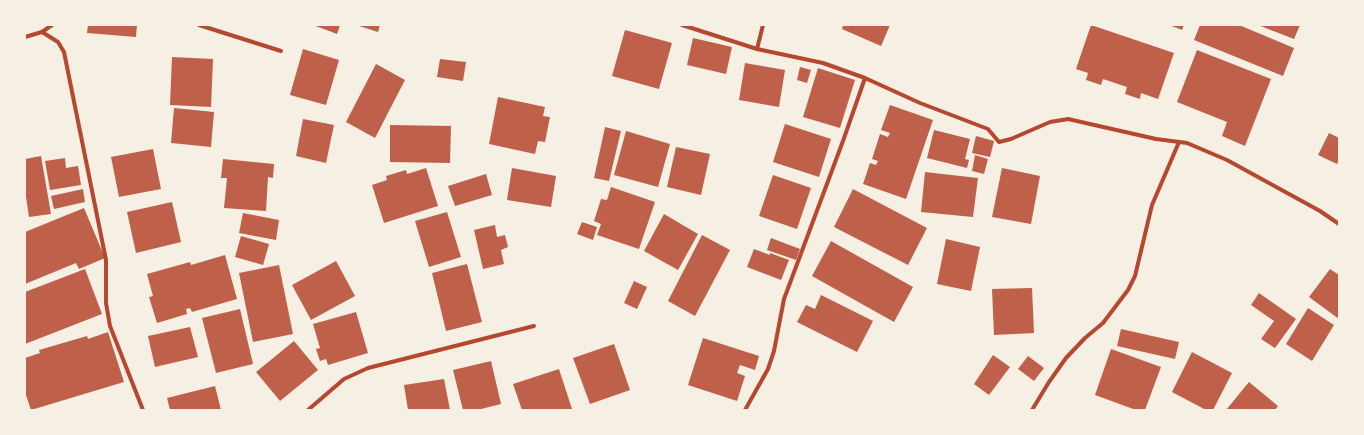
<!DOCTYPE html>
<style>
body{margin:0}
#map{position:relative;width:1364px;height:435px;overflow:hidden;background:#f6efe4;font-family:"PT Serif",serif}
canvas{display:block}
.frame{position:absolute;inset:0;border:26px solid #f6efe4;pointer-events:none}
</style>
<div id="map">
<canvas width="1364" height="435"></canvas>
<div class="frame"></div>
</div>
<script>
const ctx = document.querySelector('canvas').getContext('2d');
ctx.lineJoin = 'round';
function fillPath(path, color) {
  ctx.fillStyle = color;
  ctx.fill(path, 'evenodd');
}
function strokePath(path, color, width, dash) {
  ctx.strokeStyle = color;
  ctx.lineWidth = width;
  ctx.lineCap = dash ? 'butt' : 'round';
  ctx.setLineDash(dash || []);
  ctx.stroke(path);
}
fillPath(new Path2D(`
 M88 25H137L136 37 87 33Z
 M313 25H340L337 34Z
 M356 25H380L378 32Z
 M843 25H890L881 46 842 29Z
 M1091 25 1174 53 1158 99 1141 93 1140 99 1125 94 1127 87 1103 79 1101 85 1086 80 1088 73 1076 69Z
 M1169 25H1184L1182 30Z
 M1200 25H1239L1294 48 1283 76 1194 40Z
 M1258 25H1300L1294 39Z
 M625 30 672 43 659 89 612 76Z
 M693 38 732 47 726 74 687 65Z
 M303 49 339 60 326 105 290 95Z
 M1197 50 1271 79 1245 146 1222 136 1227 122 1177 102Z
 M172 57 213 59 211 107 170 105Z
 M440 59 466 62 463 81 437 77Z
 M745 63 785 70 779 107 739 100Z
 M376 64 405 80 375 138 346 122Z
 M800 67 811 70 807 83 797 80Z
 M818 68 855 80 840 128 803 117Z
 M498 97 545 107 543 116 550 117 545 142 538 141 535 154 489 144Z
 M890 105 933 120 906 199 863 184 870 163 876 165 878 161 872 159 880 134 888 137 890 133 881 130Z
 M174 108 214 112 211 147 171 143Z
 M303 119 334 125 326 163 296 156Z
 M785 124 831 139 819 177 773 162Z
 M390 125 451 126 450 163 390 162Z
 M605 127 621 131 609 181 594 178Z
 M934 130 970 139 965 159 969 160 967 168 927 158Z
 M626 131 670 144 658 187 614 175Z
 M1329 133 1339 138V160L1337 164 1318 155Z
 M976 136 994 141 990 157 972 153Z
 M676 147 710 154 701 195 667 187Z
 M153 149 161 189 119 197 111 157Z
 M975 155 988 159 984 174 972 171Z
 M41 156 51 214 29 217 25 190V159Z
 M65 158 66 168 78 166 81 185 50 190 45 161Z
 M223 159 274 164 273 178 268 177 266 211 224 208 227 178H221Z
 M426 168 438 206 384 223 372 185 387 180 386 176 406 170 407 174Z
 M512 168 556 176 551 207 507 200Z
 M1002 168 1040 176 1031 224 992 217Z
 M925 172 978 178 973 217 921 212Z
 M486 174 492 195 455 206 448 186Z
 M773 175 811 188 797 229 759 216Z
 M611 187 655 202 639 249 597 235 601 224 594 221 601 199 607 200Z
 M83 189 85 202 54 209 51 196Z
 M853 189 927 228 908 265 834 227Z
 M172 202 181 242 136 253 127 212Z
 M84 208 105 258 79 269 76 263 25 284V232Z
 M447 212 461 257 429 267 415 221Z
 M243 213 279 220 276 240 239 233Z
 M664 214 698 234 678 270 644 251Z
 M582 222 597 227 593 240 577 234Z
 M495 225 497 237 505 235 508 247 501 250 504 264 483 269 474 230Z
 M702 235 730 250 695 316 668 301Z
 M241 236 269 244 263 265 235 257Z
 M771 238 800 249 796 260 767 250Z
 M946 239 980 247 971 291 937 284Z
 M831 241 913 287 894 322 812 276Z
 M754 249 770 255V253L789 260 781 280 747 267Z
 M225 255 237 299 192 312 190 308 186 309 187 314 157 323 149 297 153 296 147 274 190 262 191 265Z
 M336 261 355 296 311 320 292 285Z
 M467 264 482 322 446 331 432 273Z
 M279 265 293 334 253 342 239 273Z
 M85 269 102 314 25 344V292Z
 M1330 269 1339 275V319L1309 297Z
 M634 281 647 287 637 309 624 303Z
 M1032 288 1034 333 994 335 992 289Z
 M1259 293 1296 319 1275 348 1261 339 1274 321 1251 305Z
 M821 295 873 321 857 352 797 322 806 305 815 309Z
 M1308 308 1334 325 1312 361 1286 344Z
 M240 309 253 364 216 373 202 318Z
 M356 312 368 353 328 365 326 359 320 361 316 349 320 348 313 324Z
 M190 327 198 357 155 367 148 336Z
 M1121 329 1179 342 1175 359 1117 346Z
 M108 332 124 382 31 410 25 392V358L40 353 39 350 87 336 88 339Z
 M703 338 759 356 755 370 740 365 737 373 745 376 737 401 688 385Z
 M294 341 318 370 280 401 256 372Z
 M614 344 630 390 590 404 573 358Z
 M1111 349 1161 367 1145 410H1136L1095 395Z
 M1192 352 1232 373 1213 410H1206L1172 392Z
 M993 355 1010 367 989 395 974 384Z
 M1028 356 1044 368 1034 381 1018 369Z
 M491 361 501 404 477 410H463L453 370Z
 M559 369 572 409 568 410H522L513 384Z
 M444 379 450 410H408L404 385Z
 M1249 382 1278 406 1275 410H1226Z
 M215 386 221 410H170L167 398Z`), '#bf614a');
strokePath(new Path2D(`
 M199 25 281 51
 M682 25 757 49 823 63 865 78 920 103 988 129 999 142 1011 139 1050 122 1068 119 1156 139 1187 143 1227 160 1320 211 1339 224
 M42 32 58 42 64 52 106 260V303L110 326 143 410
 M25 37 42 32 52 25
 M757 49 763 25
 M308 410 344 379 368 368 534 326
 M745 410 768 369 774 351 784 299 843 141 865 78
 M1032 410 1049 382 1066 358 1085 338 1103 323 1128 290 1135 276 1152 205 1179 142`), '#b5482f', 4);
</script>
